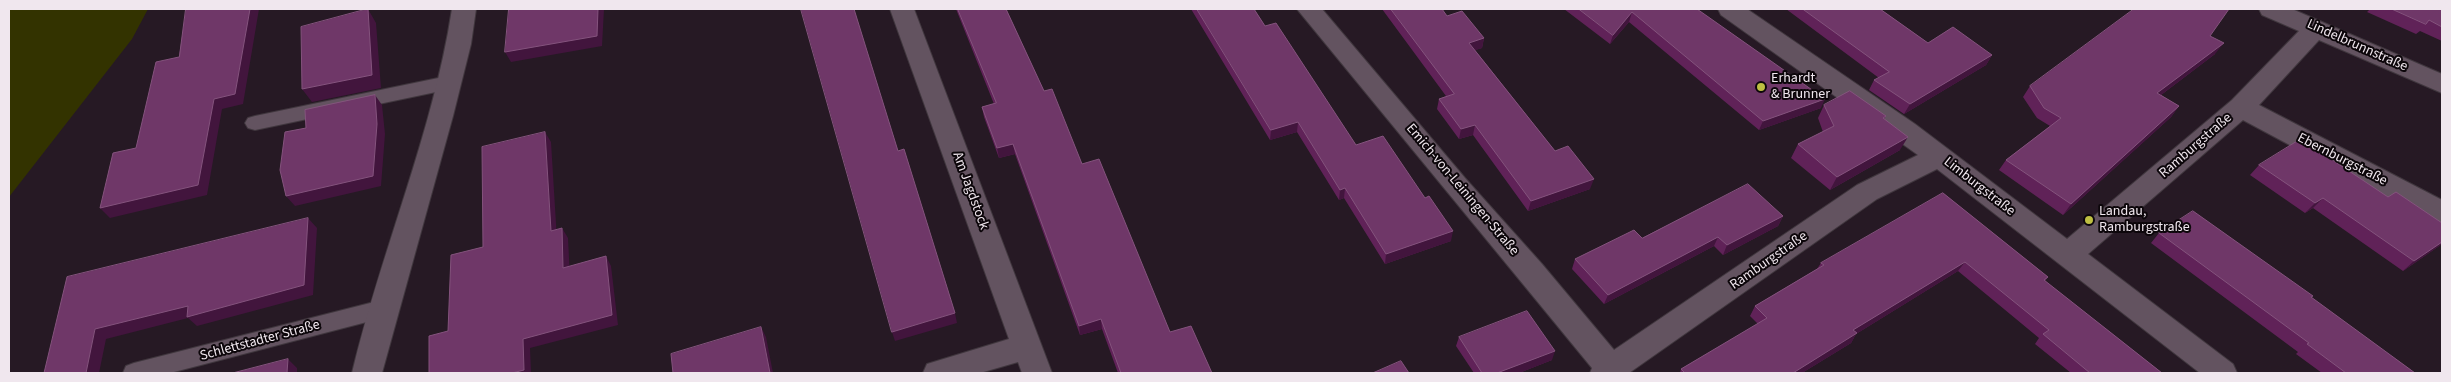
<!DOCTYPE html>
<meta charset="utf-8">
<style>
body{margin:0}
#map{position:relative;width:2451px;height:382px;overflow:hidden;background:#261924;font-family:"Source Sans 3",sans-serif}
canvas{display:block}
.frame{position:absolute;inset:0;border:10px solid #f0e7ee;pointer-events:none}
</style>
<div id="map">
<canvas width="2451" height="382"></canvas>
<div class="frame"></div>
</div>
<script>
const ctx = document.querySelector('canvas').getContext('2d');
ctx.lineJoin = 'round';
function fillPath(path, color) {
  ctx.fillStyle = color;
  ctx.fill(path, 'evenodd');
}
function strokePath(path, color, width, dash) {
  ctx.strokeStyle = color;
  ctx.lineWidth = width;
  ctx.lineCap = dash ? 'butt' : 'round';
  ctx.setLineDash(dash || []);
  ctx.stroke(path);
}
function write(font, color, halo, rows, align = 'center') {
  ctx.font = font + ' "Source Sans 3",sans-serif';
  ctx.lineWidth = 4;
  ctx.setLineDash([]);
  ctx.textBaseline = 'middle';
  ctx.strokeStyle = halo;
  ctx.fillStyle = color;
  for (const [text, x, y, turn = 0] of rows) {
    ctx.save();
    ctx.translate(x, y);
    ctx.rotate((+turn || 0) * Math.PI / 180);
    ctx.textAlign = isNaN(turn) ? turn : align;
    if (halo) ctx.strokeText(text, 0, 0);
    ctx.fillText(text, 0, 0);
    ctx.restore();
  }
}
fillPath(new Path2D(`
 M9 9H148L132 39 9 197Z`), '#330');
const lane = new Path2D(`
 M448 76 455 78 457 83 455 88 255 130 248 128 245 123 248 118 255 116Z
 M386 299 394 302 397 308 394 314 386 317 170 373H123L126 366 134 363Z`);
const street = new Path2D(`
 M452 9H476L471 44 453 116 382 373H352C381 251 433 133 452 9Z
 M890 9H914L1052 373H1022L1018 362 980 373H923L927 364 1009 339Z
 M1297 9H1322L1465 178 1542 264 1614 350 1857 185 1918 155 1721 15 1718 9H1747L1915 124 2067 239 2232 100 2299 31 2262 15 2259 9H2292L2442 74V93L2319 40 2259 105 2442 200V224L2432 221 2243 120 2088 254 2233 364 2237 373H2200L1937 169 1877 199 1629 373H1590L1592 368Z`);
strokePath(lane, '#40373e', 2);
strokePath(street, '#40373e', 2);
fillPath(lane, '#635360');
fillPath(street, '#635360');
fillPath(new Path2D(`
 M956 9H1006L1044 91 1170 332 1212 373H1118L1102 329 1080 335 1015 154 999 158 984 117 982 107 994 104Z
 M1191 9H1254L1265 26 1356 145 1451 241 1385 264 1344 198 1339 200 1297 132 1270 140Z
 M1382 9H1442L1447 16 1484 38 1482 48 1475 50 1555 151 1590 189 1528 211 1473 135 1459 139 1437 109 1439 99 1446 96Z
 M1564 9H1697L1821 108 1759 130 1629 22 1610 44Z
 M1786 9H1880L1928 43 1992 55 1986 65 1904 114 1869 90 1874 80 1879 78Z
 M2370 9H2442V41L2420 31 2416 34 2367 12Z
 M2210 36 2215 54 2161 95 2179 106 2171 117 2063 215 1999 170 2006 160 2050 126 2037 118 2023 97 2030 86Z
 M1824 105 1886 116 1884 119 1900 150 1830 190 1791 158 1798 144 1823 132 1818 118Z
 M2259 165 2388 197 2442 223V244L2403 271 2313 208 2305 213 2250 175Z
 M1943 193 2048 277 2045 281 2162 373H2071L2035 344 2039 338 1958 271 1856 334 1851 343 1802 373H1680L1681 369 1758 324 1750 316 1755 306 1817 269 1821 263Z
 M1783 216 1778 226 1723 255 1714 246 1604 304 1572 269 1575 259 1642 238Z
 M2159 233 2311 298 2415 373H2322L2296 354 2298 352 2151 243Z
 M1459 337 1552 360 1519 373H1474L1456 346Z`), '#602258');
fillPath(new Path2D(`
 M250 9H259L243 104 222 109 207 195 110 218 100 208Z
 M368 9 376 23 381 88 312 102 302 89Z
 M598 9H604L602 46 511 62 505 52Z
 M1632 12 1629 22 1610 44 1613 35Z
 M1484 38 1482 48 1467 53 1469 43Z
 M2224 43 2215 54 2149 104 2157 93Z
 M1992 55 1986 65 1904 114 1910 104Z
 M375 95 382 105 385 134 381 186 295 206 286 196Z
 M1825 99 1821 108 1759 130 1763 121Z
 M2179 106 2171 117 2063 215 2071 204Z
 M1298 122 1297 132 1270 140 1271 130Z
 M1475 125 1473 135 1459 139 1461 129Z
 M545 132 551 142 557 240 551 231Z
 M1908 137 1900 150 1830 190 1837 177Z
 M1013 144 1015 154 999 158 997 148Z
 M1594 179 1590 189 1528 211 1531 201Z
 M1345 188 1344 198 1339 200 1340 190Z
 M2323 198 2313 208 2305 213 2315 203Z
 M1783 216 1778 226 1723 255 1727 245Z
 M308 218 317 228 313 295 197 326 188 318 106 339 99 373H86L95 329Z
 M562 228 568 238 570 278 563 268Z
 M1453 231 1451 241 1385 264 1386 254Z
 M1718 237 1714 246 1604 304 1608 295Z
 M2442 242V244L2403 271 2414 261Z
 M606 256 611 266 618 325 530 348 531 373H512L523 339Z
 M1965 262 1958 271 1856 334 1851 343 1802 373H1793L1853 330Z
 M955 313 957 323 895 341 892 332Z
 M1101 319 1102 329 1080 335 1079 326Z
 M761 327 766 337 773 373H770Z
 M1555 351 1552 360 1519 373H1497Z
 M288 359 297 368V373H287Z`), '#42153d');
const building = new Path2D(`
 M186 9H250L235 94 214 99 198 185 100 208 113 153 136 148 156 62 179 57Z
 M368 9 372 75 302 89 301 27Z
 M509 9H598L597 36 505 52Z
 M801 9H854L898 151 904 149 955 313 892 332Z
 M958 9H1006L1044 91 1052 89 1082 164 1099 159 1170 332 1191 326 1212 373H1121L1101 319 1079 326 1013 144 997 148 982 107 996 103Z
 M1197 9H1254L1265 26 1276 23 1356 145 1383 136 1425 198 1429 196 1453 231 1386 254 1345 188 1340 190 1298 122 1271 130Z
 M1391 9H1442L1447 16 1462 11 1484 38 1469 43 1555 151 1568 146 1594 179 1531 201 1475 125 1461 129 1439 99 1454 94Z
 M1579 9H1697L1825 99 1763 121 1632 12 1613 35Z
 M1803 9H1880L1928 43 1953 27 1992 55 1910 104 1874 80 1889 72Z
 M2134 9H2229L2210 36 2224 43 2157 93 2179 106 2071 204 2006 160 2061 118 2044 108 2030 86Z
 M2392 9H2442V27L2429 20 2426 24Z
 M1850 91 1886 116 1883 118 1908 137 1837 177 1798 144 1834 126 1824 105Z
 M375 95 377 124 373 176 286 196 280 170 285 132 306 128 305 110Z
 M545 132 551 231 562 228 563 268 606 256 612 315 523 339 524 370 512 373H429V336L448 331 451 255 483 247 482 147Z
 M2301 139 2388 197 2396 192 2442 223V242L2414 261 2323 198 2315 203 2259 165Z
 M1748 184 1783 216 1727 245 1718 237 1608 295 1575 259 1634 230 1642 238Z
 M1943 193 2048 277 2044 280 2162 373H2090L2043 334 2049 330 1965 262 1853 330 1857 333 1793 373H1685L1681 369 1767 318 1755 306 1824 265 1821 263Z
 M2193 211 2313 296 2311 297 2415 373H2346L2307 344 2309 343 2159 233Z
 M308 218 304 285 187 317 188 306 95 329 86 373H44L67 277Z
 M1527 311 1555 351 1497 373H1482L1459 337Z
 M761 327 770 373H673L671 354Z
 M288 359 287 373H233Z
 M1401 361 1409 373H1373Z`);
fillPath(building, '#6f3768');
strokePath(building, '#84537d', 1);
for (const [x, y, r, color] of [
 [1761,87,5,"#bebf42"],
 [2089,220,5,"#bebf42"]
]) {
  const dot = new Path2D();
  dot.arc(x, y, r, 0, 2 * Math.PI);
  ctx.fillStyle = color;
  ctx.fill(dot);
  strokePath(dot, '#0c060a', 2);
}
write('14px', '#f0e7ee', '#0c060a', [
 ["Lindelbrunnstraße",2357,46,24],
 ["Ramburgstraße",2196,146,-41],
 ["Ebernburgstraße",2342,160,27],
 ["Limburgstraße",1979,187,38],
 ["Emich-von-Leiningen-Straße",1462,190,50],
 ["Am Jagdstock",970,191,70],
 ["Ramburgstraße",1769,261,-35],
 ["Schlettstadter Straße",260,341,-15]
]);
write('14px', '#f0e7ee', '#0c060a', [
 ["Erhardt",1771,79],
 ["& Brunner",1771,95],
 ["Landau,",2099,212],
 ["Ramburgstraße",2099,228]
], 'left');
</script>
